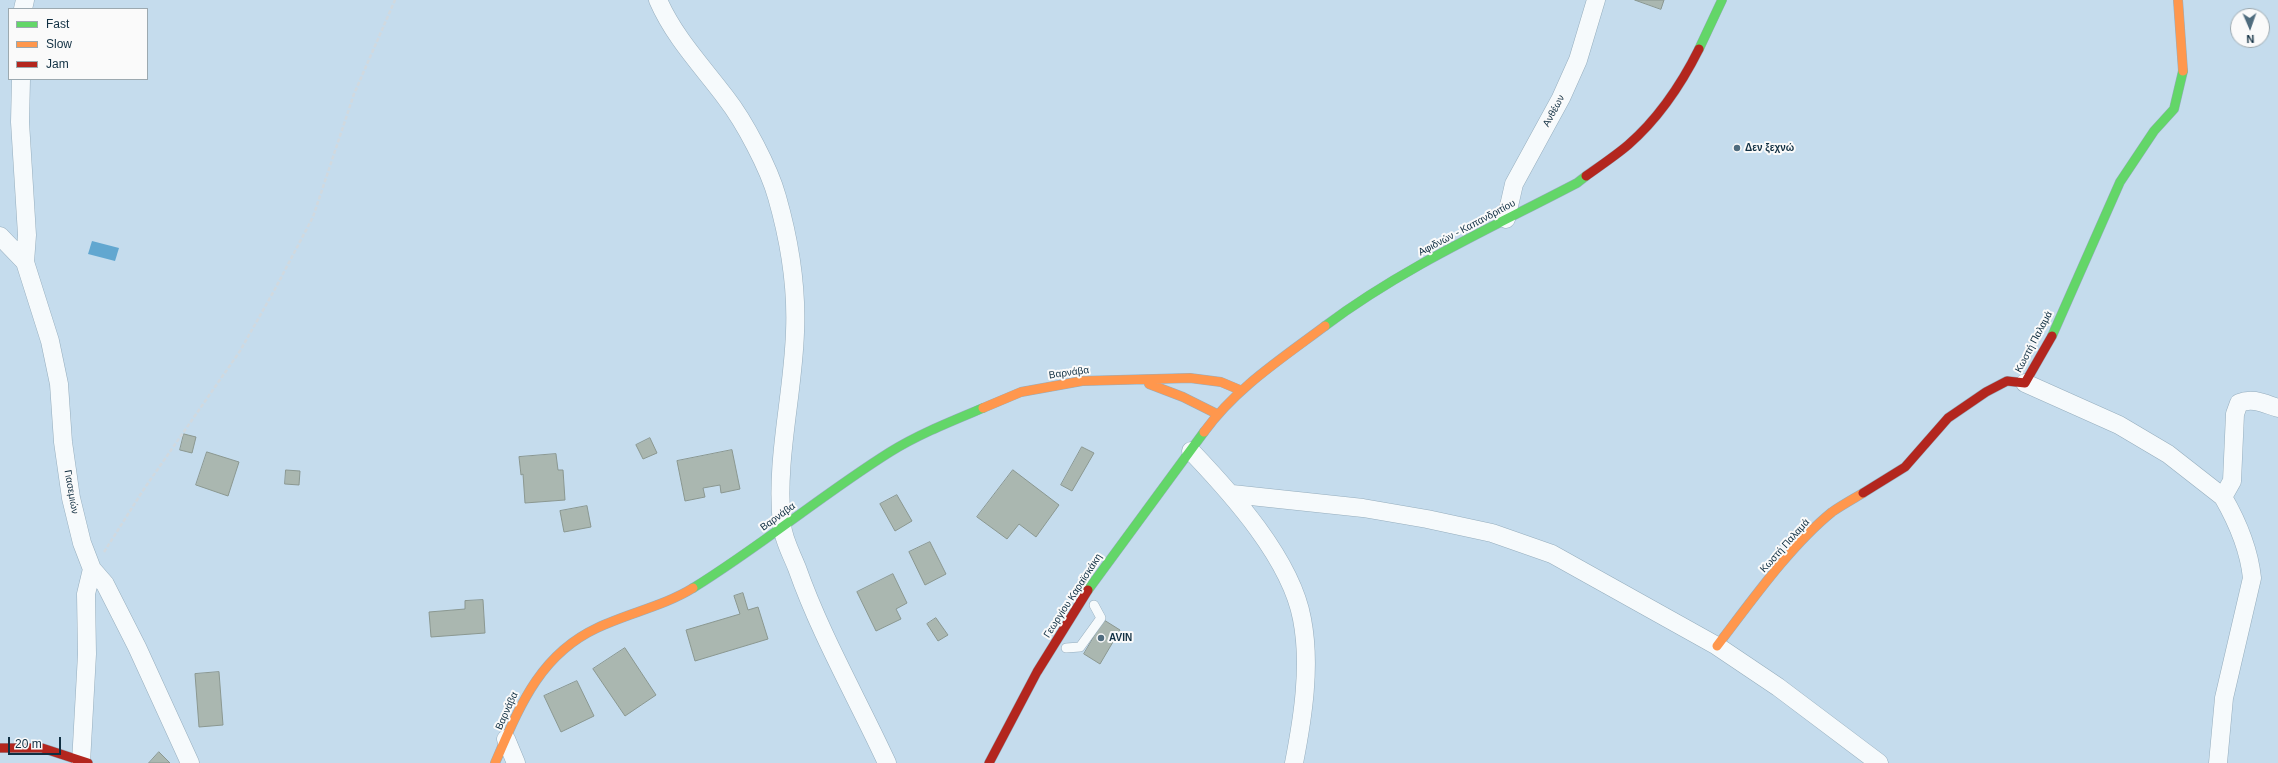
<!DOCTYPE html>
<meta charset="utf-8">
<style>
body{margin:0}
#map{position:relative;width:2278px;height:763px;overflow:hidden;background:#c5dced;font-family:Helvetica,sans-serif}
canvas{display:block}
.legend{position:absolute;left:8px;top:8px;width:140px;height:72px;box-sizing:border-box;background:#fafafa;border:1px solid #9ca9b0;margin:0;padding:5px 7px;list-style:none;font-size:12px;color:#102f42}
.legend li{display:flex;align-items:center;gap:8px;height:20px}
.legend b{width:20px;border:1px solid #9ca9b0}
.north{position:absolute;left:2230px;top:8px;width:40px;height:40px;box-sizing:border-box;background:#fafafa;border:1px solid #9ca9b0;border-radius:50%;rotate:178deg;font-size:11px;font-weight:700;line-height:16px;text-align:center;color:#102f42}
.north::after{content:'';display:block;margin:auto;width:14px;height:18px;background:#4f6c7e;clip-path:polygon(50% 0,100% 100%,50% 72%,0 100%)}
.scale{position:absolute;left:8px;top:737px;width:53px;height:18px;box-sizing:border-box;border:2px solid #102f42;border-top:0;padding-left:5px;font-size:12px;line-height:14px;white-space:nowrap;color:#102f42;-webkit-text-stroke:3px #fafafa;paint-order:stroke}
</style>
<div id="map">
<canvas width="2278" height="763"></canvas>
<ul class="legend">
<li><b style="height:5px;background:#63d668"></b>Fast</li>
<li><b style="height:5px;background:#ff974d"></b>Slow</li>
<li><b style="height:5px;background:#b3261e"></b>Jam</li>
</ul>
<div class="north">N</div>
<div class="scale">20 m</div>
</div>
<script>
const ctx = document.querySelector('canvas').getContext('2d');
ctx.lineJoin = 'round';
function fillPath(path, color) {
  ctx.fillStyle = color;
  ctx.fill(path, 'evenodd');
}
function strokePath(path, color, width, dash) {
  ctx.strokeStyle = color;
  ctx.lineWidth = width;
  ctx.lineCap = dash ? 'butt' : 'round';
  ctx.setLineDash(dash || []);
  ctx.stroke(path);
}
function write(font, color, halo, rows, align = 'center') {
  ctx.font = font + ' Helvetica,sans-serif';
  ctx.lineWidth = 4;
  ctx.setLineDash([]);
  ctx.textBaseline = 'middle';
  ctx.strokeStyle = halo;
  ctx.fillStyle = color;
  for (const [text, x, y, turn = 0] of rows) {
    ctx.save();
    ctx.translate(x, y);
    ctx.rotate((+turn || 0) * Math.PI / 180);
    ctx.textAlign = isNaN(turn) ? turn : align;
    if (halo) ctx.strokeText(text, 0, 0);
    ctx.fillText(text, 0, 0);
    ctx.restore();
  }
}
fillPath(new Path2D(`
 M92 241 119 248 115 261 88 254Z`), '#62a7d0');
const building = new Path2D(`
 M1635 0H1664L1661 9Z
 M184 434 196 437 192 453 180 450Z
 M650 438 657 453 643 459 636 445Z
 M1082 447 1094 453 1072 491 1061 485Z
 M732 450 740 489 721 493 720 485 703 488 705 497 685 501 677 461Z
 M207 452 239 462 228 496 196 485Z
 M556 454 558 470H563L565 500 525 503 523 474 521 475 519 457Z
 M286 470 300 471 299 485 285 484Z
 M1013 470 1059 505 1036 537 1019 524 1007 539 977 517Z
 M897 495 912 521 895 531 880 504Z
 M587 506 591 527 564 532 560 511Z
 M930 542 946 574 925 585 909 552Z
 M893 574 907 603 896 609 901 619 876 631 857 592Z
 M743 593 748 610 758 607 768 639 695 661 686 630 740 614 734 596Z
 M483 600 485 633 431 637 429 612 465 609V601Z
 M936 618 948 635 938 641 927 624Z
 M1104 620 1120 630 1100 664 1084 654Z
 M625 648 656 695 625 716 593 669Z
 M219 672 223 725 199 727 195 674Z
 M577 681 594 716 561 732 544 696Z
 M159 752 170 763H149Z`);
fillPath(building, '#aab7b0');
strokePath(building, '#8a9790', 1);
const lane = new Path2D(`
 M1066 648 1080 647 1101 618 1094 605`);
const street = new Path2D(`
 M658 0C674 37 702 66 726 98 744 121 769 168 777 197 789 239 797 287 795 332 793 396 775 461 782 525 783 539 792 555 797 568 821 636 857 698 887 763
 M23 9 25 0
 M21 79 20 122 27 235 25 262
 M1506 219 1514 184 1561 98 1578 60 1596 0
 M0 236 25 262 50 341 59 384 63 442 71 498 82 543 92 569 86 594 87 654 81 763
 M2025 383 2119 425 2168 454 2223 497
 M1191 451C1232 494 1291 559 1302 619 1311 665 1303 717 1294 763
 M1232 494 1363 508 1427 519 1492 533 1552 554 1717 646 1778 687 1879 763
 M92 569 105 584 137 647 190 763
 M506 739 516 763
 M2218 763 2224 698 2252 578C2249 549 2238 523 2223 497L2232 481 2235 414 2239 403C2253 397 2265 404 2278 408`);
const fast = new Path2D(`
 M1699 49 1722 0
 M1325 326C1402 268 1491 228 1577 183L1586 176
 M2052 336 2120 182 2154 131 2174 109 2183 71
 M693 588C761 546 823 494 890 452 919 434 952 421 983 408
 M1088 590 1204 432`);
const slow = new Path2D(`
 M2178 0 2183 71
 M1149 384 1183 397 1217 414
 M983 408 1021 392 1082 381 1190 378 1221 382 1240 390
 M1204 432C1236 388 1281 359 1325 326
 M1717 646C1750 603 1790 546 1832 512 1842 505 1853 499 1863 493
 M495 763C519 708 539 655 597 628 628 613 664 606 693 588`);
const jam = new Path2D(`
 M1586 176C1600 166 1615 156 1628 145 1659 118 1681 85 1699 49
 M1863 493 1905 467 1948 418 1986 392 2007 381 2025 383 2052 336
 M0 748H42L88 763
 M989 763 1037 672 1088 590`);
strokePath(lane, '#95adbd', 10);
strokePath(street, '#95adbd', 19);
strokePath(fast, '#95adbd', 10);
strokePath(slow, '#95adbd', 10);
strokePath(jam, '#95adbd', 10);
strokePath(new Path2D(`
 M104 552 144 489 240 351 275 289 313 217 354 94 395 0`), '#d1d9df', 2.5, [4, 2]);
strokePath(lane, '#f6fafc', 9);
strokePath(street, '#f6fafc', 18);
strokePath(fast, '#63d668', 9);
strokePath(slow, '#ff974d', 9);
strokePath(jam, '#b3261e', 9);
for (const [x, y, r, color] of [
 [1737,148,4,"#4f6c7e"],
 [1101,638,4,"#4f6c7e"]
]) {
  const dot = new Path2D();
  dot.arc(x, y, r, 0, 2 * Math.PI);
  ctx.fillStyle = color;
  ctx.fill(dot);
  strokePath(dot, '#fafafa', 1.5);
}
write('10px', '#102f42', '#fafafa', [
 ["Ανθέων",1554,111,-62],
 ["Αφιδνών - Καπανδριτίου",1467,228,-28],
 ["Κωστή Παλαμά",2034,342,-62],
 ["Βαρνάβα",1069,373,-8],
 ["Γιασεμιών",71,492,80],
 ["Βαρνάβα",778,517,-36],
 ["Κωστή Παλαμά",1785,546,-48],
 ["Γεωργίου Καραϊσκάκη",1073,596,-57],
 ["Βαρνάβα",507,711,-66]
]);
write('bold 10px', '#102f42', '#fafafa', [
 ["Δεν ξεχνώ",1745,148],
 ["AVIN",1109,638]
], 'left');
</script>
